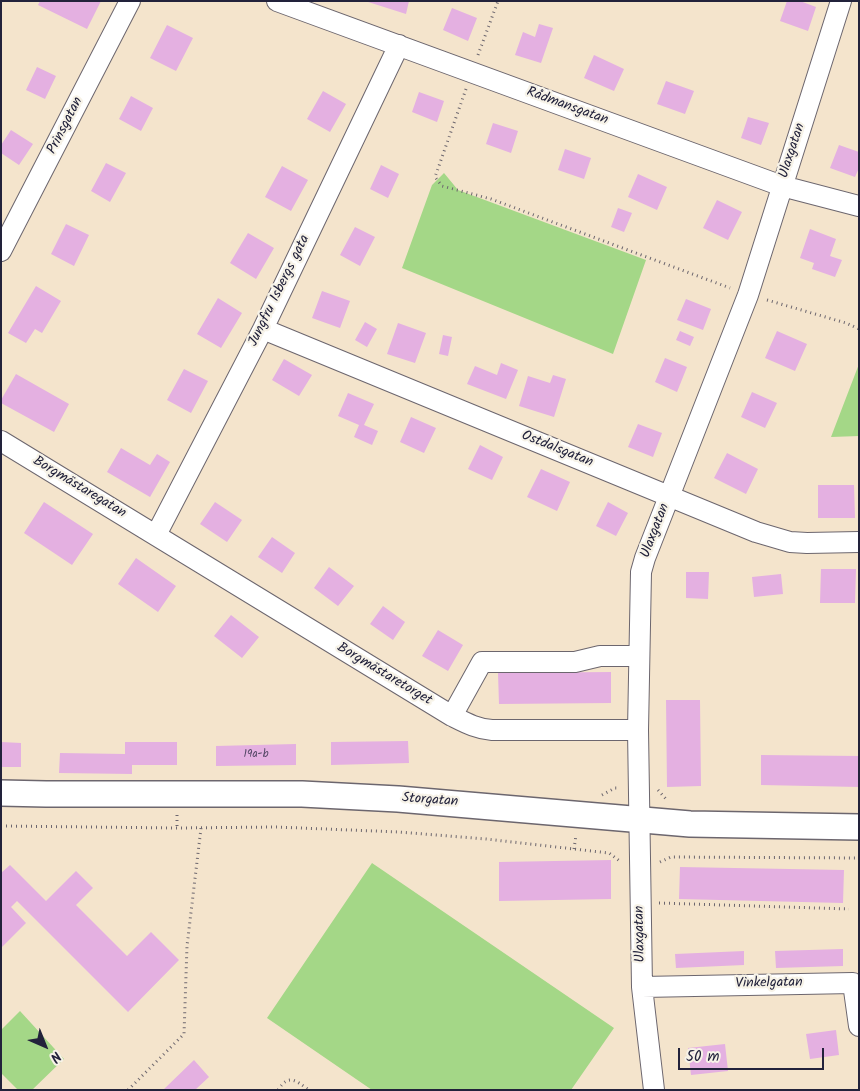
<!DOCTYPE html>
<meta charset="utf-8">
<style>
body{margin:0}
#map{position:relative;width:860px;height:1091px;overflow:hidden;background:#f4e4cc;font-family:Kalam,sans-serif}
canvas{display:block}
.frame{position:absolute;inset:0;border:2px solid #22223b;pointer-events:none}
.north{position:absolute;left:20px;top:1021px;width:50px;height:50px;-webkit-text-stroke:4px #f7f3e8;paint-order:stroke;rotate:136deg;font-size:14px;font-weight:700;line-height:20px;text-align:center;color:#22223b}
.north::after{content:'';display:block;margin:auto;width:18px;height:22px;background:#22223b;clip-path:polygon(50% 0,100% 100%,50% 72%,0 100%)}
.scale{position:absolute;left:678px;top:1048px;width:146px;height:22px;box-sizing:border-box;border:2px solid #22223b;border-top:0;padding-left:6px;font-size:15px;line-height:18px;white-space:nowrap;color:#22223b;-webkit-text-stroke:4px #f7f3e8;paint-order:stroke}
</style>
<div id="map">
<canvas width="860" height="1091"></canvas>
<div class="frame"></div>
<div class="north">N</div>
<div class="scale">50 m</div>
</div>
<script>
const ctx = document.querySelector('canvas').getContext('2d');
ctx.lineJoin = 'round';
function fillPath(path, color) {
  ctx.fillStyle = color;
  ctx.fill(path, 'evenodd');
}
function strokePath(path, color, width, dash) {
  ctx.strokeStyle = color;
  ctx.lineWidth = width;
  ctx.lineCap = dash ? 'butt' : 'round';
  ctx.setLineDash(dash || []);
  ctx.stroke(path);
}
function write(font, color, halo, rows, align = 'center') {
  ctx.font = font + ' Kalam,sans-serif';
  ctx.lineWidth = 4.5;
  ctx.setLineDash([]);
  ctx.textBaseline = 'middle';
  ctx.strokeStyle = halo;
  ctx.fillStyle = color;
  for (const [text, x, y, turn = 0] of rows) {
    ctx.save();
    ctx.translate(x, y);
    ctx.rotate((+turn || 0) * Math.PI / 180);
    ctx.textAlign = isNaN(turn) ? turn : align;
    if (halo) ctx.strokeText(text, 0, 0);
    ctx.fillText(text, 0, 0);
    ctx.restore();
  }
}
fillPath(new Path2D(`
 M444 173 458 190 646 260 613 354 402 268 432 185Z
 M859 364V436L831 437Z
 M372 863 614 1028 571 1090H372L267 1018Z
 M20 1011 64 1059 32 1090H18L1 1073V1030Z`), '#a4d787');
fillPath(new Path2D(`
 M40 1H101L87 29 38 5Z
 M365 1H409L406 14Z
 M787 1H800L816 7 808 31 780 21Z
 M452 8 477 18 468 41 443 30Z
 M539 24 553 28 541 63 515 55 523 32 535 37Z
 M167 25 193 38 176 71 150 58Z
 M594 55 624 69 614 91 584 78Z
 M37 67 56 76 45 99 26 90Z
 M666 81 694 91 685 114 657 104Z
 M323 91 346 104 330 132 307 119Z
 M419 92 444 101 437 122 412 112Z
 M131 96 153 108 141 131 119 119Z
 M748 117 769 123 761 145 741 138Z
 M493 123 518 131 511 153 486 144Z
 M11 130 33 144 19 165 1 153V145Z
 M839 145 859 152V168L855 177 830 168Z
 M565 149 591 158 584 179 558 170Z
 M106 163 126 173 110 202 91 191Z
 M381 165 399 174 388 198 370 189Z
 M282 166 308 180 291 211 265 197Z
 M638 174 667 187 657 210 628 197Z
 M717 200 742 212 728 240 703 228Z
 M618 208 632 213 624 232 611 227Z
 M66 224 89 235 74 266 51 254Z
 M355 227 375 237 360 266 340 255Z
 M810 229 836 239 830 256 842 260 835 277 812 269 814 263 800 258Z
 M248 233 274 248 256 279 230 263Z
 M36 286 61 301 42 333 35 329 26 343 8 333Z
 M322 291 350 301 340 328 312 318Z
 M218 298 242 313 221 348 197 334Z
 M686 299 711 309 703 330 677 320Z
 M365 322 377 329 367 347 355 340Z
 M398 323 426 333 415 363 387 354Z
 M680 331 694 337 690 346 676 340Z
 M777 331 807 344 795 371 765 358Z
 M443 335 452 337 448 356 439 354Z
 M665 358 687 367 677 392 655 382Z
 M284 359 312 375 299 396 272 380Z
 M501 363 518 370 506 399 467 384 475 366 497 375Z
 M184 369 208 381 191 413 167 400Z
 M16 374 69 404 54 432 1 403V400Z
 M553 375 566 379 554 417 519 406 528 376 550 383Z
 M752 392 777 403 765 428 741 417Z
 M348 393 374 404 364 425 378 431 372 445 354 437 359 425 338 416Z
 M411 417 436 428 424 453 400 442Z
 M638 424 662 433 653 457 628 447Z
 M480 445 503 457 492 480 468 469Z
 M121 448 150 465 157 454 170 462 150 497 107 472Z
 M727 453 758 469 746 494 714 478Z
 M541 469 570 482 557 511 527 497Z
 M818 485H854L855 518H818Z
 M44 502 93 534 72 565 24 533Z
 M215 502 242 520 227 542 200 524Z
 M608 502 628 513 616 536 596 526Z
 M272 537 295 553 282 573 258 557Z
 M136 558 176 586 158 612 118 584Z
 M329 567 354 586 338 606 314 588Z
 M821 569H856L855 603H820Z
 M686 572H709L708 599 686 598Z
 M781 574 783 594 754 597 752 577Z
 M383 606 405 622 393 640 370 624Z
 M231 615 259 637 242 658 214 636Z
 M438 630 463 645 448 671 422 656Z
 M611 672V703L499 704 498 673Z
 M666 700H700L701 786 667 787Z
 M408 741 409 763 331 765V742Z
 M1 742 21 743V767H1Z
 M125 742H177V765H132V774L59 773 60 753 125 754Z
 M296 744V765L216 766V746Z
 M761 755 859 756V787L761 785Z
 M611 860V899L499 901V862Z
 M10 865 46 901 76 871 93 888 76 905 127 956 151 932 179 960 128 1012 17 901 11 907 26 923 1 948V873Z
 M680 867 844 870 843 903 679 899Z
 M843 949V966L776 968 775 951Z
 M744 951V965L676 968 675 954Z
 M836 1030 839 1055 810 1059 806 1034Z
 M725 1044 728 1071 691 1075 688 1048Z
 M194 1060 209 1077 195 1090H163Z`), '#e4b0e1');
const minor = new Path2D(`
 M277 1 782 186 859 206
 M1 251 130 1
 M263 329 756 532 790 542 807 543 859 542
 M1 441 452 716C466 723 477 729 492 730H638
 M156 535 263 329 399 45
 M452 716 482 662H575L600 656H639
 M642 987 853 983 859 1026
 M654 1090 642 987 638 730 641 572 645 558 748 295 841 1`);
const major = new Path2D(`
 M1 793 46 794H302L398 799 690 824 859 827`);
strokePath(minor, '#6c666e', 22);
strokePath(major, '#6c666e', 28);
strokePath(new Path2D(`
 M478 55 498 1
 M466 89 435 177 442 186 491 199 730 288
 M767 300 846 323 859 329
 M658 790 667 800
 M602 795 615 788H619
 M177 815V828
 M1 826 177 828 276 827 399 832 486 839 609 853 621 862
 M574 849 576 835
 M660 862 671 857 859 858
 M659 903 849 909
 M128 1090 184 1034 187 946 201 828
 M278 1090C289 1073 296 1081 309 1090`), '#6c666e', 3, [1, 4]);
strokePath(minor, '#fff', 20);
strokePath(major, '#fff', 25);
write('11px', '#524664', null, [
 ["19a-b",256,755]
]);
write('14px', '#22223b', '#f7f3e8', [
 ["Rådmansgatan",567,107,20],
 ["Prinsgatan",66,126,-63],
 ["Ulaxgatan",793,151,-72],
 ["Jungfru Isbergs gata",280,291,-64],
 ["Ostdalsgatan",557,450,22],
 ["Borgmästaregatan",79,488,31],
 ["Ulaxgatan",656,531,-69],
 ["Borgmästaretorget",384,675,31],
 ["Storgatan",430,801,4],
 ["Ulaxgatan",641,934,-91],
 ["Vinkelgatan",769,984,-1]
]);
</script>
